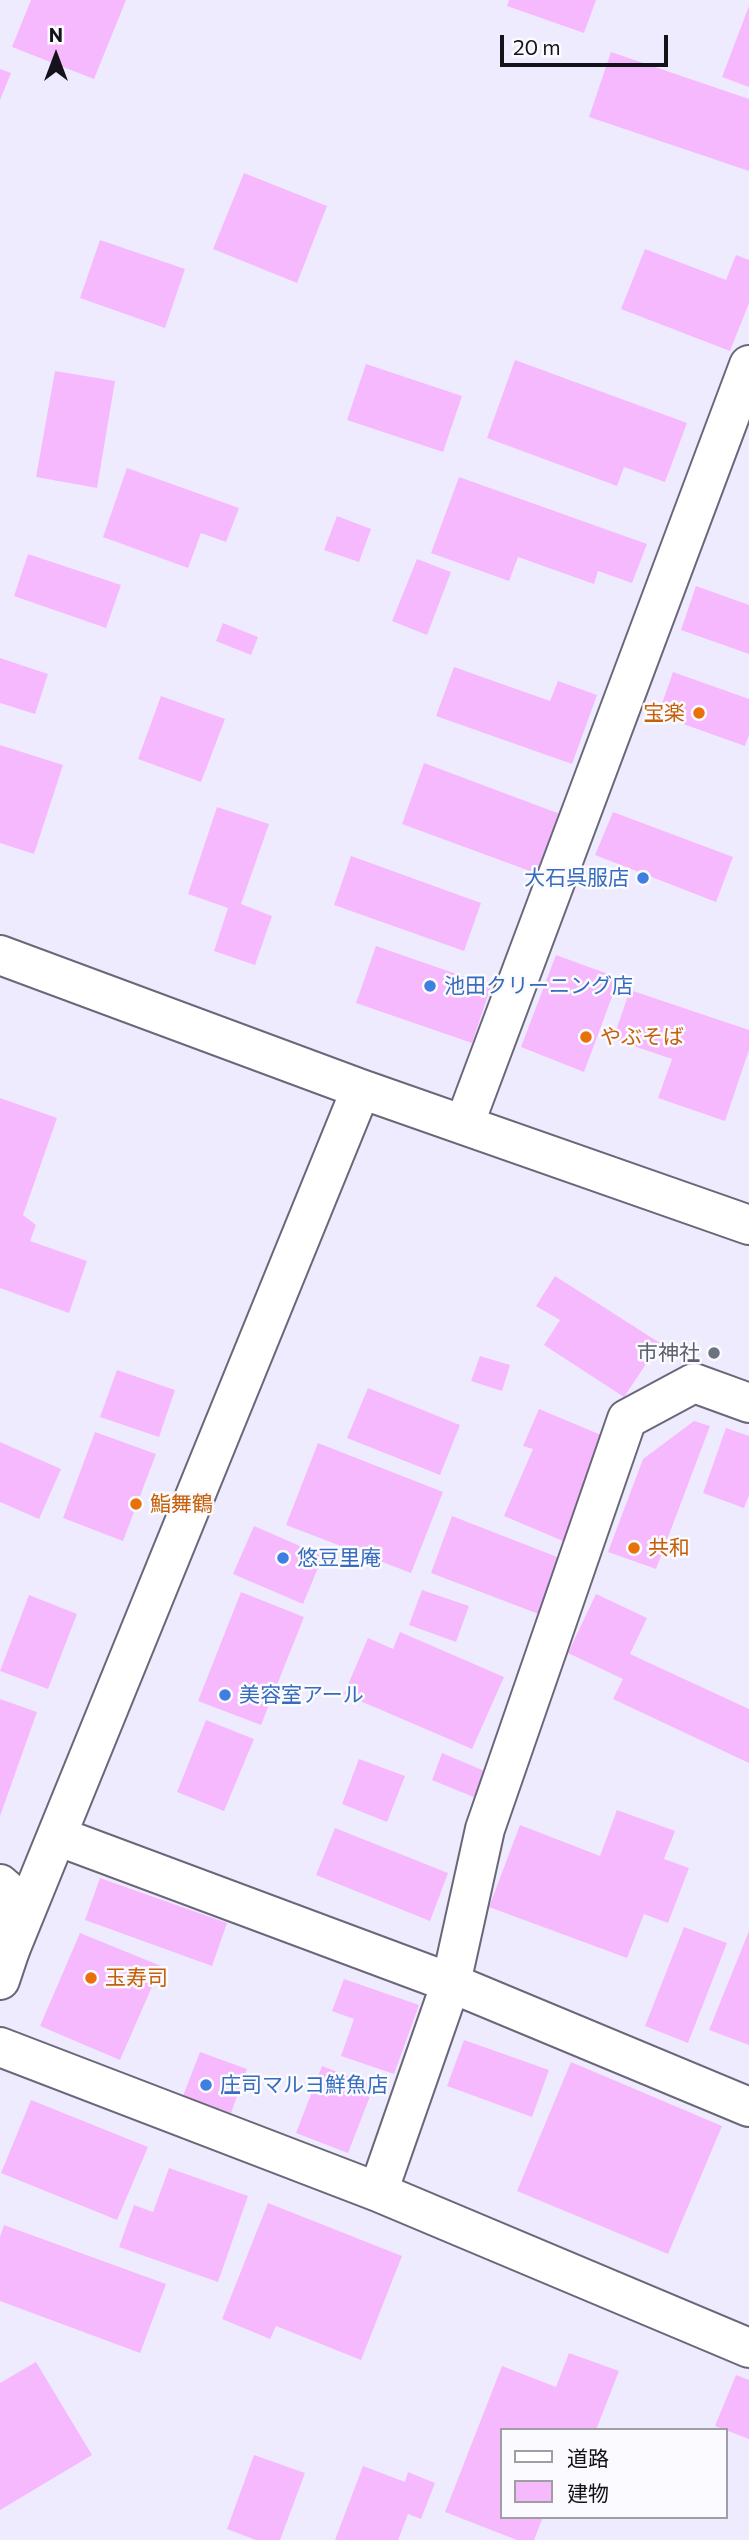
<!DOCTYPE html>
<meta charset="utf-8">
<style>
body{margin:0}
#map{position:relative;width:749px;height:2540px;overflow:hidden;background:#eeebff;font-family:Commissioner,"Noto Sans JP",sans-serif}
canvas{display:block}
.legend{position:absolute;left:500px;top:2428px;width:228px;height:91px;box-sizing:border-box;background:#fbfafe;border:2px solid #9f9ea3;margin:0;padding:9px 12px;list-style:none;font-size:21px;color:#15131a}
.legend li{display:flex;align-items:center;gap:14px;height:35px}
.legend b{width:35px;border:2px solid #9f9ea3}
.north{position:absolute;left:21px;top:21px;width:70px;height:70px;-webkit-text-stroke:5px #fbfafe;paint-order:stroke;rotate:0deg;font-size:19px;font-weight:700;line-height:28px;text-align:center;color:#15131a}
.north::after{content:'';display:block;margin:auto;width:24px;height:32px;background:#15131a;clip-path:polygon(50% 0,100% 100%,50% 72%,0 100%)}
.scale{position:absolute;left:500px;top:35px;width:168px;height:32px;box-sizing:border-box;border:4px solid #15131a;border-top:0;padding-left:9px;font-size:21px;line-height:24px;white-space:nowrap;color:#15131a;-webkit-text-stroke:5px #fbfafe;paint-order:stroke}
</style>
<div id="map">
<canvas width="749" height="2540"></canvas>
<ul class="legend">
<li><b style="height:9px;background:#fff"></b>道路</li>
<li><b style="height:19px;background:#f7b9fe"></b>建物</li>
</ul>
<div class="north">N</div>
<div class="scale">20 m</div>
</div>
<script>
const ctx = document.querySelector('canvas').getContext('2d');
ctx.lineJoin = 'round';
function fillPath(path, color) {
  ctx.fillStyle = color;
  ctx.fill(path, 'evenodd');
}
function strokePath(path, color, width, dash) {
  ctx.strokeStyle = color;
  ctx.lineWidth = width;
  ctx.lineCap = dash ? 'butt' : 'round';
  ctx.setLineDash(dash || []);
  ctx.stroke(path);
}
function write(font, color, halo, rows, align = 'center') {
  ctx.font = font + ' Commissioner,"Noto Sans JP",sans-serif';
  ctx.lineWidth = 5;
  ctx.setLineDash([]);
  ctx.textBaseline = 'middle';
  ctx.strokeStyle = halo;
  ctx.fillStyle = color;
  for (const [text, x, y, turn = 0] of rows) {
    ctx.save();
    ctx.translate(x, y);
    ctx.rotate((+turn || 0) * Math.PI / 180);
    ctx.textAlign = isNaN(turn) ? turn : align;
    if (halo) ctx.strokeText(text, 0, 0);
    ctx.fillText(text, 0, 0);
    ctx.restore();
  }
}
fillPath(new Path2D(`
 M31 0H126L94 79 12 47Z
 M509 0H596L584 33 507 6Z
 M749 6V87L722 77Z
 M611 52 749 99V171L589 117Z
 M0 69 11 73 0 100Z
 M244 173 327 206 297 283 213 249Z
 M100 240 185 269 165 328 80 298Z
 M645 249 726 280 736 255 749 260V303L730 351 621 309Z
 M515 360 687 423 665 482 624 467 617 486 487 438Z
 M366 364 462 396 443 452 347 420Z
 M55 371 115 381 97 488 36 477Z
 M127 468 239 508 226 542 201 533 188 568 103 537Z
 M459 477 647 544 632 583 598 571 594 584 518 557 509 581 431 553Z
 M337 516 371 529 359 562 324 550Z
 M28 554 121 585 106 628 14 596Z
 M417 559 451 572 427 635 392 621Z
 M696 586 749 605V654L681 630Z
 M223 623 258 637 251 655 216 641Z
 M0 658 48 674 35 714 0 703Z
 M454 667 550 701 558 681 597 695 572 764 436 716Z
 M673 672 749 699V735L745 746 658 715Z
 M161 696 225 719 201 782 138 759Z
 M0 745 63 765 34 854 0 843Z
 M424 763 560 814 538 874 402 824Z
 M217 807 269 824 241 904 272 916 255 965 214 951 228 908 188 894Z
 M613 812 733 857 716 902 595 855Z
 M351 856 481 903 464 951 334 905Z
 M376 946 491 986 472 1043 356 1003Z
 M556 955 619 978 584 1072 521 1047Z
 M630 990 749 1030V1050L725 1121 658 1098 672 1059 613 1039Z
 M0 1098 57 1118 23 1215 36 1225 30 1241 87 1261 69 1313 0 1288Z
 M555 1276 660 1343 624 1397 544 1345 560 1320 536 1306Z
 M480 1356 510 1365 502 1391 471 1381Z
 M117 1370 175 1390 159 1437 100 1417Z
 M368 1388 460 1425 440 1475 347 1438Z
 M539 1409 613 1440 570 1544 504 1516 533 1449 523 1446Z
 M694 1421 710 1426 656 1569 608 1552 643 1459Z
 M726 1428 749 1436V1495L744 1508 703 1493Z
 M95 1432 156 1454 123 1541 63 1518Z
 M0 1442 61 1469 39 1519 0 1502Z
 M318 1443 443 1492 411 1573 286 1525Z
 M452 1516 565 1560 544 1616 431 1573Z
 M254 1526 323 1556 303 1604 233 1574Z
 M422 1590 469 1606 456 1642 409 1625Z
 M241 1592 304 1617 261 1725 198 1701Z
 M596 1594 647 1618 630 1654 749 1709V1763L613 1699 623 1679 568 1653Z
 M29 1595 77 1614 48 1689 0 1671Z
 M400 1632 504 1677 472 1749 344 1694 368 1638 393 1649Z
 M0 1699 37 1712 0 1816Z
 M206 1720 254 1739 224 1811 177 1792Z
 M442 1753 487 1772 476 1798 432 1780Z
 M359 1759 405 1776 387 1822 342 1804Z
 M617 1810 675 1831 664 1859 689 1868 668 1923 644 1914 627 1958 489 1907 520 1825 600 1856Z
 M335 1828 448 1873 430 1921 316 1875Z
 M100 1878 227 1923 212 1966 85 1920Z
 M684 1927 727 1943 688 2043 645 2026Z
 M749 1931V2045L709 2030Z
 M80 1933 161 1966 120 2060 40 2026Z
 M344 1979 419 2005 394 2074 341 2056 354 2019 332 2011Z
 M464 2040 549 2070 532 2117 447 2086Z
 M200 2052 247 2069 231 2113 183 2096Z
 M571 2062 722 2126 668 2254 517 2191Z
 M322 2066 374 2086 348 2153 296 2133Z
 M31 2100 148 2147 117 2220 1 2173Z
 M169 2168 248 2196 218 2282 119 2247 134 2205 153 2212Z
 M268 2203 402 2256 361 2360 276 2326 270 2339 222 2319Z
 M4 2225 166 2284 140 2353 0 2301V2237Z
 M569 2353 619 2371 596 2430H502V2517H543L534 2540H517L445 2512 502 2366 556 2387Z
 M36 2362 92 2455 0 2510V2383Z
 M736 2375 749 2380V2439L715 2426Z
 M254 2455 305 2473 280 2540H256L227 2529Z
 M363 2466 405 2482 408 2472 435 2483 421 2519 408 2514 398 2540H335Z`), '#f7b9fe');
const minor = new Path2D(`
 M0 955 361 1089 749 1225
 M464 1125 749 365
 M57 1836 451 1983 749 2107
 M10 1950 361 1089
 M0 2047 378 2192 749 2348
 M378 2192 451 1983 485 1829 627 1419 694 1383 749 1403`);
const major = new Path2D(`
 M0 1884 8 1891 10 1950 0 1980`);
strokePath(minor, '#6a6778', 42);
strokePath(major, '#6a6778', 42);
strokePath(minor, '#fff', 38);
strokePath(major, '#fff', 38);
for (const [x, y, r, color] of [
 [699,713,7,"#e8710a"],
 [643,878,7,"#3f7fe0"],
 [430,986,7,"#3f7fe0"],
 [586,1037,7,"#e8710a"],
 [714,1353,7,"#6b7280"],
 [136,1504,7,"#e8710a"],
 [634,1548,7,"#e8710a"],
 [283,1558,7,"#3f7fe0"],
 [225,1695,7,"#3f7fe0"],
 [91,1978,7,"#e8710a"],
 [206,2085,7,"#3f7fe0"]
]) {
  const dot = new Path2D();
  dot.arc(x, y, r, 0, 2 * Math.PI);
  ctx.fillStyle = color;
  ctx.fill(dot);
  strokePath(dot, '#fbfafe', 2.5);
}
write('21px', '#c56008', '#fbfafe', [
 ["宝楽",685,713,"right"],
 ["やぶそば",600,1037],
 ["鮨舞鶴",150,1504],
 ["共和",648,1548],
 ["玉寿司",105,1978]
], 'left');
write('21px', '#366cbe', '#fbfafe', [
 ["大石呉服店",629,878,"right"],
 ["池田クリーニング店",444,986],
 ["悠豆里庵",297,1558],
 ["美容室アール",239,1695],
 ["庄司マルヨ鮮魚店",220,2085]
], 'left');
write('21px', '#5b616d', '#fbfafe', [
 ["市神社",700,1353]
], 'right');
</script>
